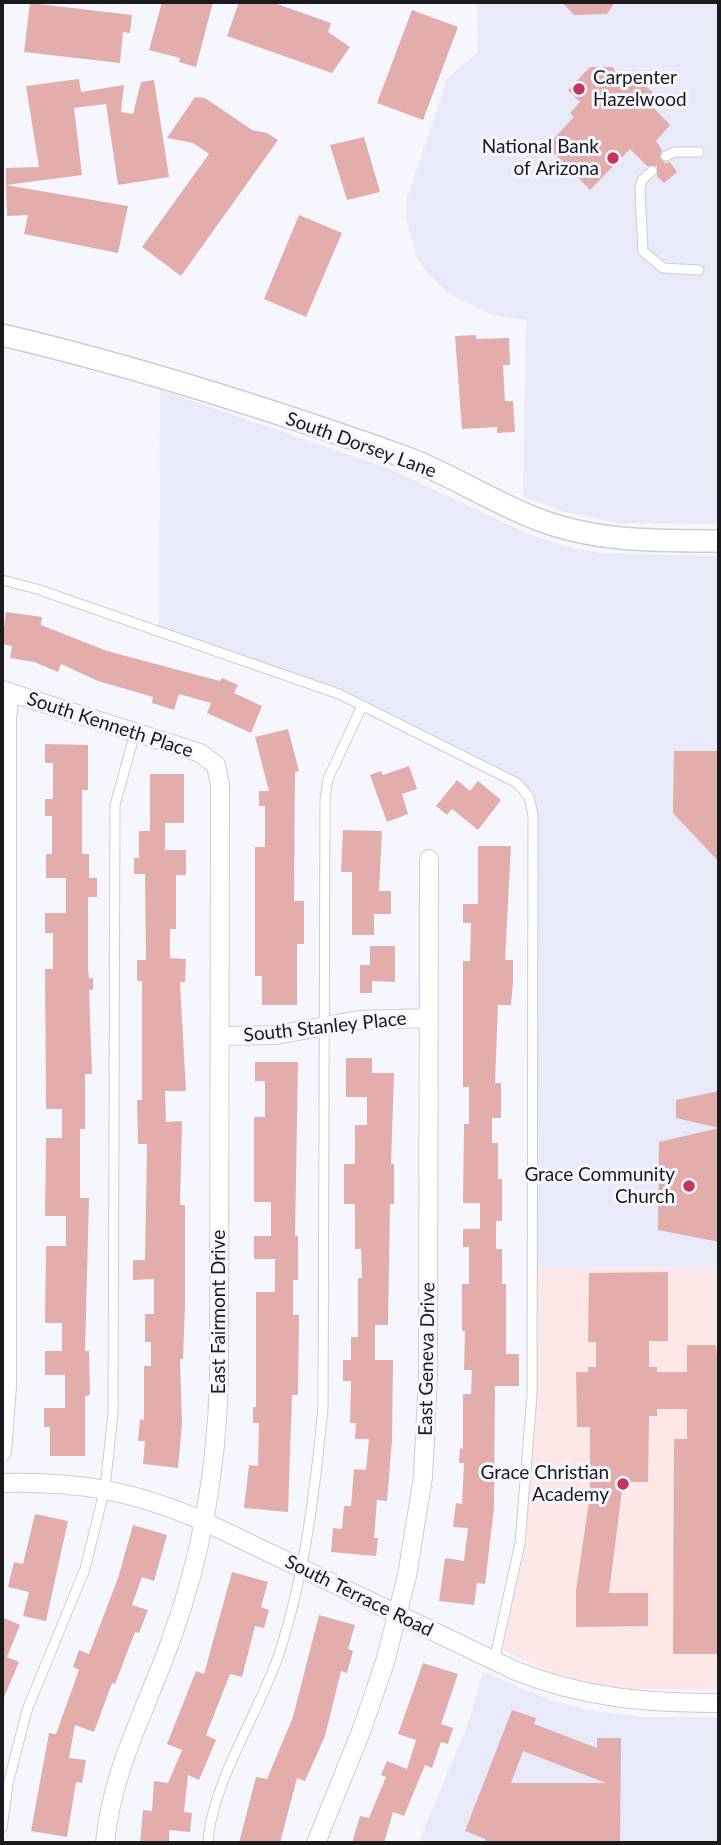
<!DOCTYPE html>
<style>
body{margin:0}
#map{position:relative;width:721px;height:1845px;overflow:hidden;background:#f6f6fe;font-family:Lato,sans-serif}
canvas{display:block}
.frame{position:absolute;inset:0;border:4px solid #191a1c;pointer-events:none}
</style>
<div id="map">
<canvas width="721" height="1845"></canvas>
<div class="frame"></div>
</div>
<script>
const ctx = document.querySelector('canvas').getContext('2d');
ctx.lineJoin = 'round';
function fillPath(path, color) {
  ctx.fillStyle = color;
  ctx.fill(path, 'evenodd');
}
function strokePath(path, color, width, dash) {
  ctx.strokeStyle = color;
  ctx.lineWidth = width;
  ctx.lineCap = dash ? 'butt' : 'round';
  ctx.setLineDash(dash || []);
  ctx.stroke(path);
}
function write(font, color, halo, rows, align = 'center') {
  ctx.font = font + ' Lato,sans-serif';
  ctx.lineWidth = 6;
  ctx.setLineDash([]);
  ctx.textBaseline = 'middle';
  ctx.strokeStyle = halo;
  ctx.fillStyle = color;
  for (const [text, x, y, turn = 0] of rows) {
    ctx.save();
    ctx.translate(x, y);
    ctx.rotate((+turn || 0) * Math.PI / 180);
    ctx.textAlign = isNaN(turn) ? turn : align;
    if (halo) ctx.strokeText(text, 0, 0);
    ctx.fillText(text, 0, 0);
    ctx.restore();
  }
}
fillPath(new Path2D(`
 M477 2H719V524L618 523 565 512 523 497 526 320 492 315 449 294 428 274 417 258 406 220V201L447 79 478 52Z
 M160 390 388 468 528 534 564 546 599 553 719 556V1267L533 1268V815L524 789 339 694 159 631Z
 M483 1672 550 1700 589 1710 642 1717H719V1843H418L466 1729Z`), '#e9eaf9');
fillPath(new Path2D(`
 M719 1267V1690L626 1689 587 1683 553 1674 497 1647 525 1502 533 1268Z`), '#fde7e7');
fillPath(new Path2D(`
 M162 2H213L196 67 179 62 180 58 149 50Z
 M239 2H271L331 23 328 32 350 47 332 73 227 36Z
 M562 2H615L607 14 574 15Z
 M30 3 132 15 130 33 123 32 120 63 24 52Z
 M412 10 458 27 423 120 377 103Z
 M590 67H612L621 77H637L659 99 651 105 670 125 656 141 662 150 660 158 665 163 670 162 677 172 664 183 657 176V166H647L630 149 590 190 547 146 574 117 570 113 580 102 568 90Z
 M79 79 81 92 124 85 121 112 133 114 141 82 154 80 169 177 118 185 106 104 74 108 82 175 6 185V168L39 167 26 86Z
 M195 97 205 98 252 130 267 133 278 140 181 276 142 247 209 154 193 143 167 138Z
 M364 137 380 192 347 200 330 145Z
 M6 185 128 206 118 253 24 234 28 215 7 216Z
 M299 215 342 233 306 317 264 299Z
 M476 335V339L509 338 510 365H503L505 401H513L515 432 497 433V427L462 429 455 336Z
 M6 612 42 617 41 625 107 651 220 681 222 678 238 685 234 693 262 706 251 733 207 713 211 703 179 694 174 710 152 703 153 697 98 681 61 664 58 672 34 662 10 658 12 646 2 644Z
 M288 729 299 771 295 772 294 901H304V944H297V1005H262V976H255V847H265V806H259V791H269L255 737Z
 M45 744 88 745V790H82V854H89V878H97V897H88V969L89 978H93V990H89L92 1074H85V1129H80V1198H89L85 1351H89L90 1395 85 1396V1456H50V1427H44V1408H65V1375H45V1351H62V1323H45L46 1246H66V1216H45L46 1138H62V1109H46L45 969H53V933H45V913H66V878H46V854H52V816H45V799H53V763H45Z
 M674 751H719V862L673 813Z
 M409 766 417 789 402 794 408 814 387 822 370 775 381 771 383 775Z
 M150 774H184V823H165V850H186V875H176V929H170V958L186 959 185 982H180L186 1091H165L166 1122 182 1121 180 1205H185V1305L183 1359H180L182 1424 178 1468 143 1464 145 1441H138L140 1419 144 1420V1366H151V1342H145V1314H154V1279L133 1280V1260H145L147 1144H138L137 1100H142V981H137V960H146L145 874H134V858H139V831H150Z
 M457 780 470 791 478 781 501 800 478 830 452 809 447 815 436 806Z
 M343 830 382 831 379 891H391V914H374V935H352V872H341Z
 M478 846H511L505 960H513V981L511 1005H498L495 1083H501V1118H492V1143H498V1179H502V1221H496V1249H502V1284H506V1354H519V1386H495L494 1508 485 1584 477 1583 474 1605 439 1601 445 1558 464 1561 468 1528 453 1527 456 1503 462 1504 464 1463H459L460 1448 463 1449V1394H471L472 1370H464L465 1331H462V1284H469V1247H463V1229H480V1203H463L464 1124H469V1087H463V961H470L471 923H463V904H478Z
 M370 946H395V982L372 981V993H360V965H370Z
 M346 1058H372V1073H394L391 1164H394V1204H390L388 1325H375V1360H393L392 1440 387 1501 377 1500 374 1538H378L376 1556 331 1552 333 1528 342 1529 344 1506H351L354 1469 366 1470 369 1439H355L356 1423H350L351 1381H343V1360H351V1337H358V1278H362L361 1249H355V1204H344V1164H355V1125H367V1097H346Z
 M255 1062H298L295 1236H298V1280H293V1315H299L298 1395H292L288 1512 244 1508 249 1465 258 1466 259 1423H253V1407H256V1292H275V1259H254V1236H271V1202H254V1117H265V1081H255Z
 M719 1091V1128L676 1118V1100Z
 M719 1128V1242L658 1230 659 1142Z
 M668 1272V1341H649V1367H657V1372H687V1345H716L717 1356H719V1654H673L674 1439H687V1409H657V1416H649L648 1482H623L609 1593H648V1626L576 1627V1591L590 1494V1427H577L576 1372H588V1367H596V1342H588L589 1273Z
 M35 1514 68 1521 46 1621 23 1616 29 1592 8 1587 14 1562 23 1564Z
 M133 1525 167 1535 154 1581 142 1577 132 1605 148 1610 139 1633 135 1632 115 1684 112 1683 94 1732 75 1725 69 1758 86 1760 82 1783 76 1782 67 1837 31 1831 49 1733 56 1734 79 1670 73 1667 79 1650 89 1654 118 1578Z
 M232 1572 268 1582 261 1607 269 1610 264 1628 255 1626 242 1677 230 1674 206 1735 216 1740 199 1780 188 1775 184 1812 192 1813 190 1832 169 1830V1843H140L143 1810 152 1811 154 1781 168 1783 182 1750 167 1744 196 1671 204 1674Z
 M319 1615 355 1625 348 1649 353 1651 347 1673 341 1671 325 1736 305 1781 297 1778 280 1843H239L256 1777 267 1779 293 1717Z
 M2 1617 20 1625 7 1657 19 1662 2 1702Z
 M423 1663 458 1674 441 1724 453 1728 448 1744 441 1742 432 1768 425 1765 404 1816 393 1812 384 1843H352L360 1816 369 1818 386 1777 381 1775 387 1761 407 1769 416 1740 398 1734Z
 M512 1710 536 1718 534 1724 597 1748V1738H621L620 1843H485V1839L465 1831ZM523 1751 606 1783H511Z`), '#e3adab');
const service = new Path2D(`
 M666 156 674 152H699
 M652 171 642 180 640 189 643 251 663 268 699 270
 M2 580 37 589 339 694 517 783 529 797 533 815 532 1395 520 1543 494 1661
 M2 1828 8 1784 27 1710 85 1569 105 1488 113 1413 115 805 135 733
 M208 1843C211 1784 260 1711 279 1654 305 1574 315 1491 323 1408L325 800 328 779 362 706`);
const minor = new Path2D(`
 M2 690 200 753 216 765 220 785 219 1377C217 1466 203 1552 172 1637 148 1706 112 1768 105 1843
 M220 1036 276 1035 359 1020 429 1018
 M2 1452 7 1386V718L10 692
 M2 1483C78 1481 135 1491 205 1522L516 1671C583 1698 648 1703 719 1703
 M316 1843 362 1729 385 1662 407 1576 423 1477 428 1375 429 859`);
const tertiary = new Path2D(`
 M2 335C138 367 270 409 402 456 447 472 487 499 532 517 592 542 655 541 719 541`);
strokePath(service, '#cccdd4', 11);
strokePath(minor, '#cccdd4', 20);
strokePath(tertiary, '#cccdd4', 24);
strokePath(service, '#fff', 9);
strokePath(minor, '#fff', 18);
strokePath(tertiary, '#fff', 21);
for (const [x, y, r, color] of [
 [579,89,7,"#c4355f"],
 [613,158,7,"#c4355f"],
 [689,1186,7,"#c4355f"],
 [623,1484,7,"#c4355f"]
]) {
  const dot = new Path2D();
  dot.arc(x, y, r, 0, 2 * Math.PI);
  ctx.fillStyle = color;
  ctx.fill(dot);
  strokePath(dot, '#f6f6fe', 2.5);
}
write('19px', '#191a1c', '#f6f6fe', [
 ["Carpenter",593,78,"left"],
 ["Hazelwood",593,100,"left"],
 ["National Bank",599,147],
 ["of Arizona",599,169],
 ["Grace Community",675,1175],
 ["Church",675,1197],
 ["Grace Christian",609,1473],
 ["Academy",609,1495]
], 'right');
write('19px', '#191a1c', '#f6f6fe', [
 ["South Dorsey Lane",361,445,20],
 ["South Kenneth Place",110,725,18],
 ["South Stanley Place",325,1027,-6],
 ["East Fairmont Drive",219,1312,-90],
 ["East Geneva Drive",427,1359,-89],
 ["South Terrace Road",359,1596,26]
]);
</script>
